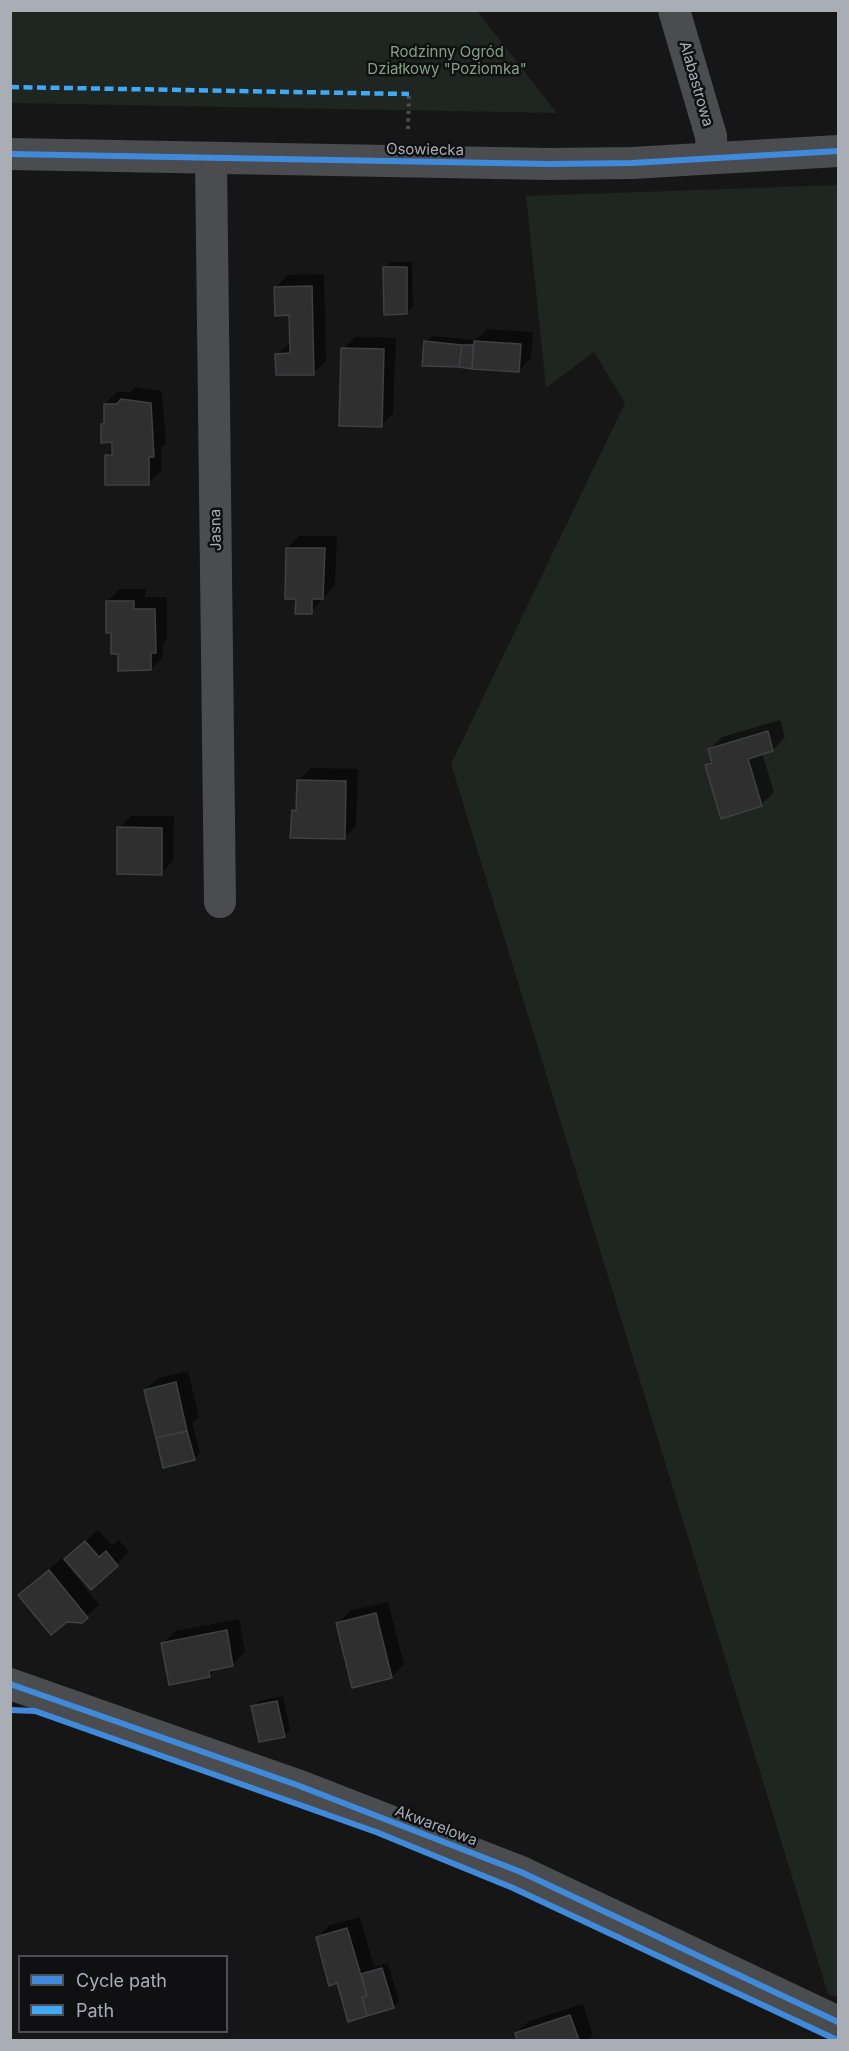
<!DOCTYPE html>
<meta charset="utf-8">
<style>
body{margin:0}
#map{position:relative;width:849px;height:2051px;overflow:hidden;background:#161616;font-family:Inter,sans-serif}
canvas{display:block}
.frame{position:absolute;inset:0;border:12px solid #a8adb6;pointer-events:none}
.legend{position:absolute;left:18px;top:1955px;width:210px;height:78px;box-sizing:border-box;background:#101012;border:2px solid #4d4f54;margin:0;padding:8px 10px;list-style:none;font-size:18px;color:#a8adb6}
.legend li{display:flex;align-items:center;gap:12px;height:30px}
.legend b{width:30px;border:2px solid #4d4f54}
</style>
<div id="map">
<canvas width="849" height="2051"></canvas>
<div class="frame"></div>
<ul class="legend">
<li><b style="height:8px;background:#408adc"></b>Cycle path</li>
<li><b style="height:8px;background:#3fa9f5"></b>Path</li>
</ul>
</div>
<script>
const ctx = document.querySelector('canvas').getContext('2d');
ctx.lineJoin = 'round';
function fillPath(path, color) {
  ctx.fillStyle = color;
  ctx.fill(path, 'evenodd');
}
function strokePath(path, color, width, dash) {
  ctx.strokeStyle = color;
  ctx.lineWidth = width;
  ctx.lineCap = dash ? 'butt' : 'round';
  ctx.setLineDash(dash || []);
  ctx.stroke(path);
}
function write(font, color, halo, rows, align = 'center') {
  ctx.font = font + ' Inter,sans-serif';
  ctx.lineWidth = 5;
  ctx.setLineDash([]);
  ctx.textBaseline = 'middle';
  ctx.strokeStyle = halo;
  ctx.fillStyle = color;
  for (const [text, x, y, turn = 0] of rows) {
    ctx.save();
    ctx.translate(x, y);
    ctx.rotate((+turn || 0) * Math.PI / 180);
    ctx.textAlign = isNaN(turn) ? turn : align;
    if (halo) ctx.strokeText(text, 0, 0);
    ctx.fillText(text, 0, 0);
    ctx.restore();
  }
}
fillPath(new Path2D(`
 M477 11 557 113 11 103V11Z
 M838 185V1998L828 1994 451 764 625 403 594 352 546 388 526 196Z`), '#1f2520');
fillPath(new Path2D(`
 M391 262H412L413 306 407 312 385 268Z
 M324 274 326 361 313 373 277 354 291 342 290 314 276 287 288 275Z
 M487 329 533 332 531 358 519 371 423 365 426 342 432 336 476 340Z
 M355 337 396 338 393 413 381 426 343 349Z
 M135 387 162 391 166 444 161 448V471L148 483 106 456 114 449 113 441 102 425 106 421 105 404 117 392H130Z
 M10 434 12 463 10 465Z
 M299 536H337L335 585 311 612 298 597 287 548Z
 M120 589H146L145 597H167V639L163 644V657L151 669 119 652 107 601Z
 M780 720 785 737 773 750 762 753 774 792 761 805 706 765 713 759 710 749 722 737Z
 M311 768 358 769 356 826 344 838 294 811 298 807 299 780Z
 M131 816H174L173 861 161 873 119 828Z
 M188 1371 199 1417 192 1423 200 1453 194 1459 145 1390 158 1378Z
 M98 1530 112 1545 119 1540 129 1552 91 1588 79 1547Z
 M62 1558 99 1605 81 1621 20 1595Z
 M388 1602 404 1664 391 1677 338 1624 350 1611Z
 M239 1619 245 1652 232 1665 217 1668 209 1676 163 1643 175 1631Z
 M283 1696 290 1730 284 1736 253 1707 259 1701Z
 M360 1917 374 1967 388 1963 399 2001 393 2007 349 2020 338 1981 317 1938 330 1925Z
 M583 2004 593 2035 588 2040H519L516 2033 529 2021Z`), '#0007');
const building = new Path2D(`
 M383 267H407V314L384 315Z
 M312 286 314 375H276L275 354 290 353 289 315 275 316 274 287Z
 M424 341 462 345 459 367 422 366Z
 M474 341 521 344 519 372 472 369Z
 M462 345H473L472 369 459 367Z
 M341 348 384 349 382 427 339 426Z
 M121 399 151 403 154 457H149V485H105V455H112V442L101 443V424H104V404H117Z
 M286 548H325L323 599H312V614H295L296 599H285Z
 M106 601H134V609H155L156 653H151V670L118 671V654H111V633H106Z
 M768 731 773 751 748 759 762 806 721 819 705 765 712 763 708 749Z
 M297 780 346 781 345 839 290 838 292 810 296 811Z
 M117 827 162 828V875L117 874Z
 M176 1382 187 1431 156 1438 144 1390Z
 M187 1431 195 1460 163 1468 156 1438Z
 M85 1541 99 1557 106 1551 118 1566 91 1590 64 1559Z
 M49 1570 88 1618 82 1623 67 1622 51 1635 18 1595Z
 M376 1613 392 1678 352 1688 336 1623Z
 M227 1630 233 1666 209 1671 210 1677 169 1685 161 1643Z
 M277 1701 285 1737 259 1742 251 1706Z
 M347 1928 367 1996 362 1997 367 2016 348 2022 337 1983 329 1986 316 1937Z
 M382 1968 394 2008 367 2016 362 1997 367 1996 361 1974Z
 M570 2015 579 2040H517L515 2033Z`);
fillPath(building, '#2f2f30');
strokePath(building, '#3f4042', 1.5);
strokePath(new Path2D(`
 M408 129 409 94`), '#4c4e50', 4, [3, 4.5]);
strokePath(new Path2D(`
 M674 10 711 136 712 158
 M10 154 549 164 632 163 838 151
 M211 159 220 902
 M10 1684 297 1785 521 1872 838 2022`), '#4b4c4f', 32);
strokePath(new Path2D(`
 M10 87 409 94`), '#3fa9f5', 4.5, [9, 4.5]);
strokePath(new Path2D(`
 M10 154 549 164 632 163 838 151
 M10 1684 297 1785 521 1872 838 2022
 M10 1710 35 1711 376 1832 513 1888 837 2040`), '#408adc', 6);
write('15px', '#81a082', '#101012', [
 ["Rodzinny Ogród",447,52],
 ["Działkowy \"Poziomka\"",447,69]
]);
write('15px', '#a8adb6', '#101012', [
 ["Alabastrowa",696,84,74],
 ["Osowiecka",425,150,1],
 ["Jasna",216,530,-91],
 ["Akwarelowa",436,1826,21]
]);
</script>
